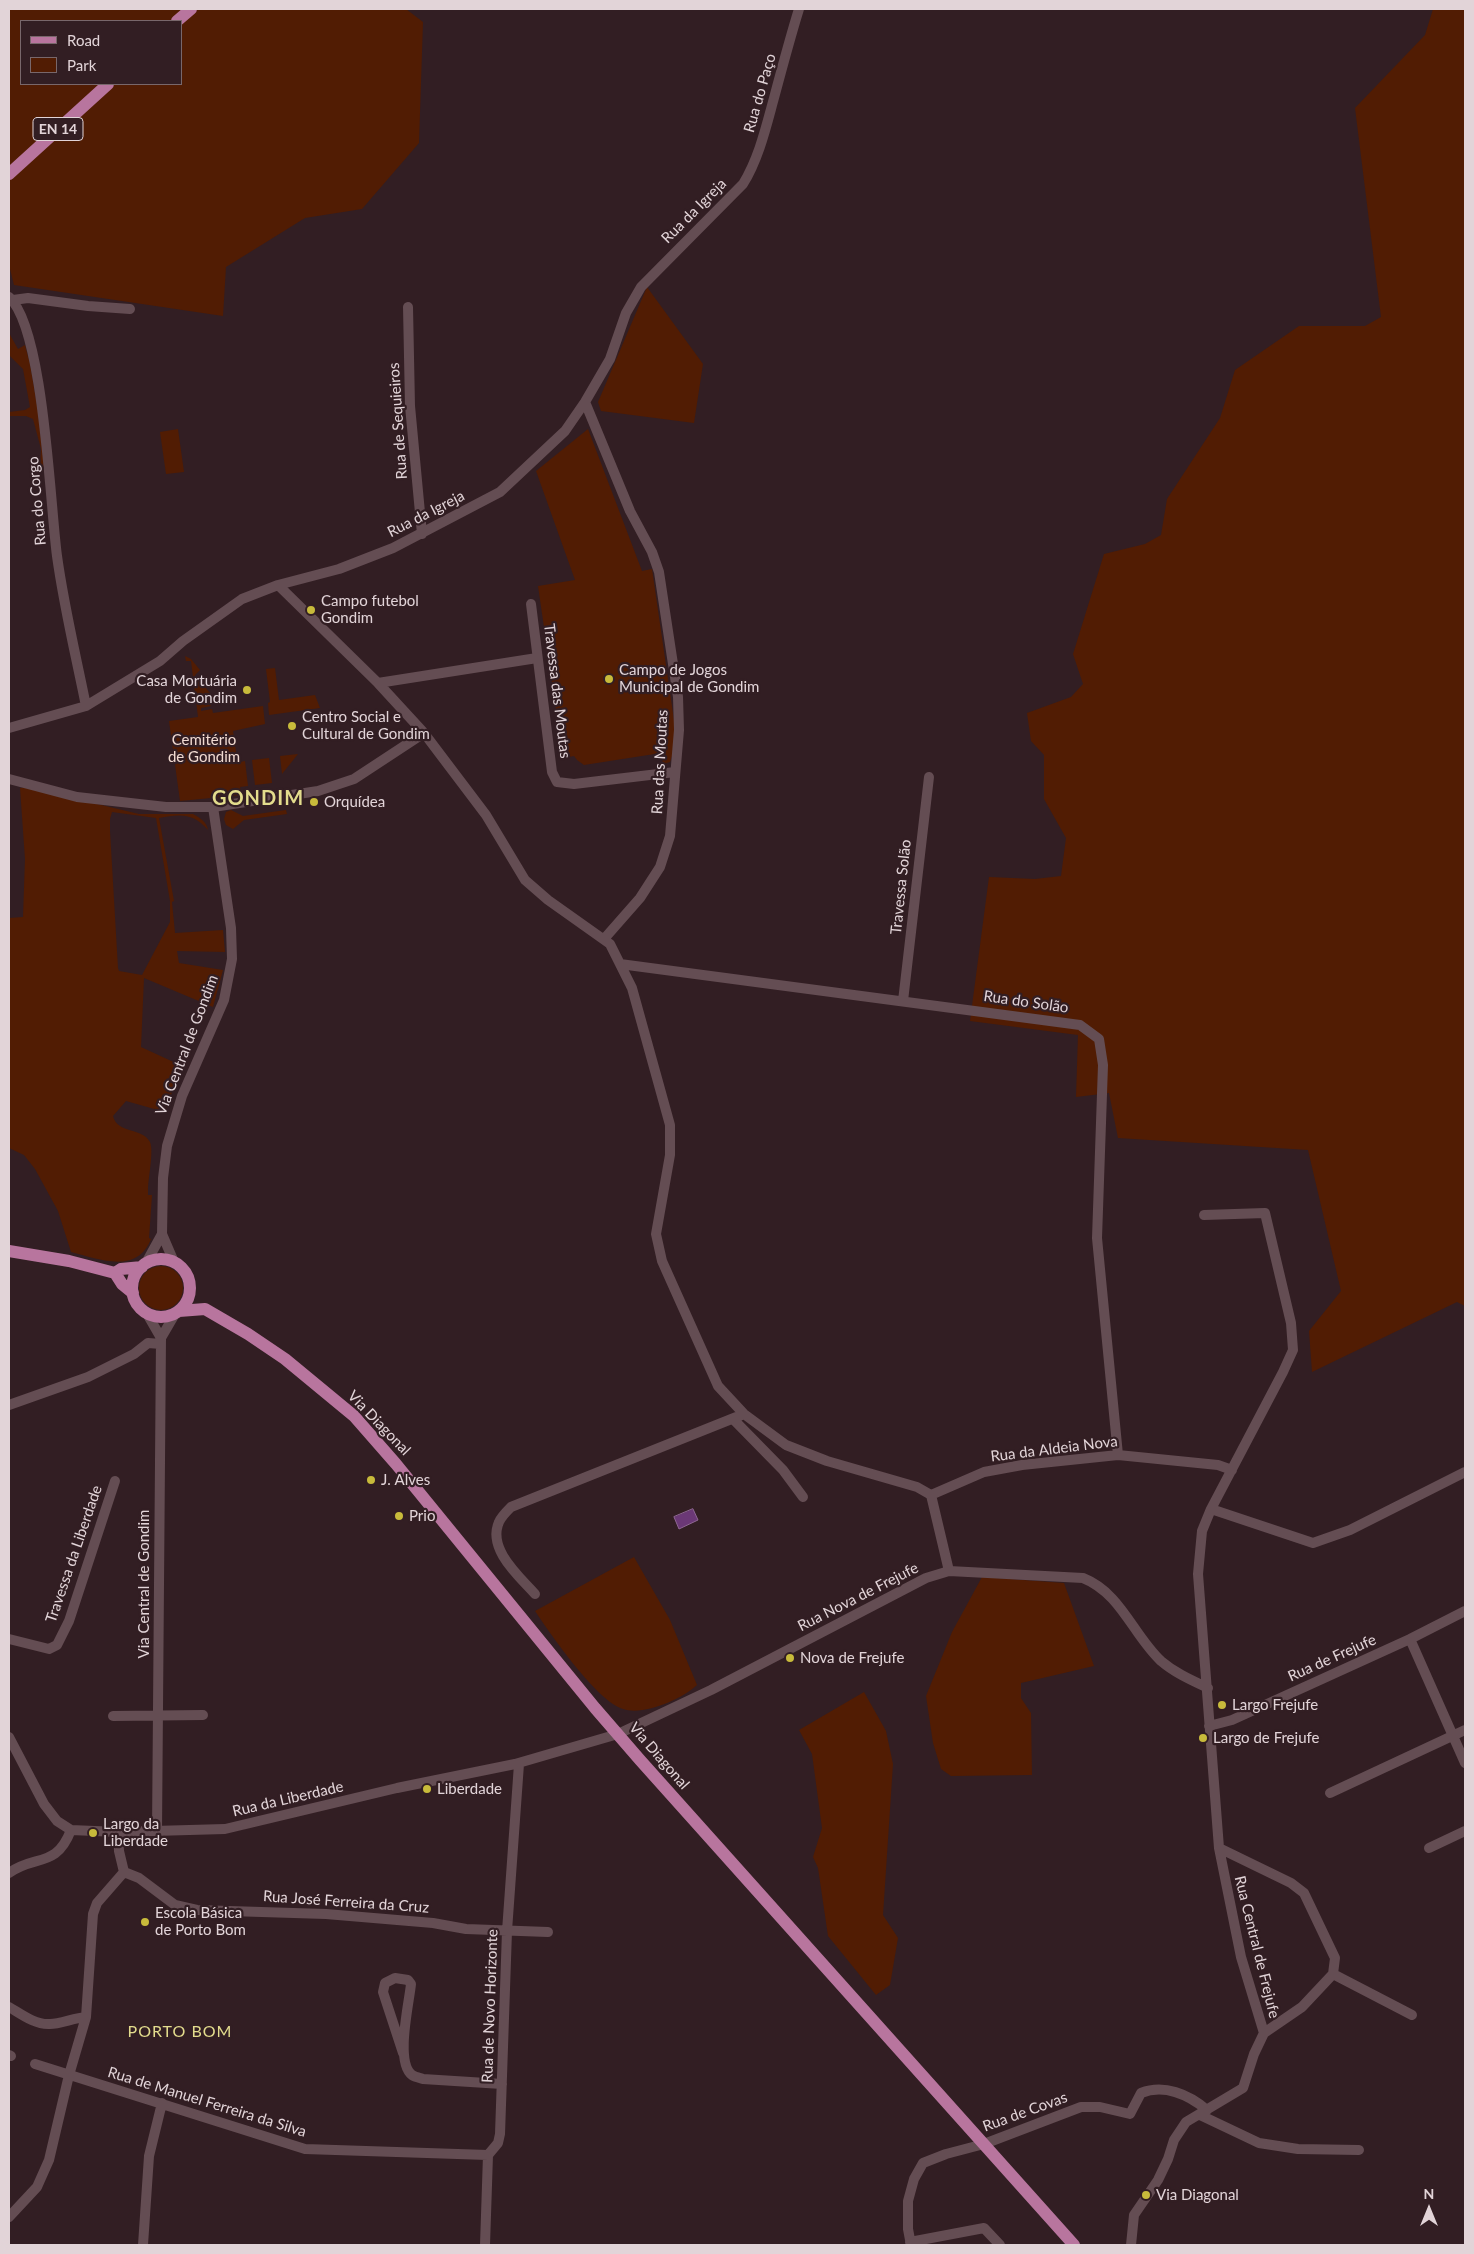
<!DOCTYPE html>
<meta charset="utf-8">
<style>
body{margin:0}
#map{position:relative;width:1474px;height:2254px;overflow:hidden;background:#321e23;font-family:Lato,sans-serif}
canvas{display:block}
.frame{position:absolute;inset:0;border:10px solid #e2d4d8;pointer-events:none}
.legend{position:absolute;left:20px;top:20px;width:162px;height:65px;box-sizing:border-box;background:#321e23;border:1px solid #78676b;margin:0;padding:6px 9px;list-style:none;font-size:15px;color:#e2d4d8}
.legend li{display:flex;align-items:center;gap:10px;height:25px}
.legend b{width:25px;border:1px solid #78676b}
.north{position:absolute;left:1404px;top:2184px;width:50px;height:50px;-webkit-text-stroke:4px #321e23;paint-order:stroke;rotate:0deg;font-size:14px;font-weight:700;line-height:20px;text-align:center;color:#e2d4d8}
.north::after{content:'';display:block;margin:auto;width:18px;height:22px;background:#e2d4d8;clip-path:polygon(50% 0,100% 100%,50% 72%,0 100%)}
</style>
<div id="map">
<canvas width="1474" height="2254"></canvas>
<div class="frame"></div>
<ul class="legend">
<li><b style="height:6px;background:#b8759e"></b>Road</li>
<li><b style="height:14px;background:#511c03"></b>Park</li>
</ul>
<div class="north">N</div>
</div>
<script>
const ctx = document.querySelector('canvas').getContext('2d');
ctx.lineJoin = 'round';
function fillPath(path, color) {
  ctx.fillStyle = color;
  ctx.fill(path, 'evenodd');
}
function strokePath(path, color, width, dash) {
  ctx.strokeStyle = color;
  ctx.lineWidth = width;
  ctx.lineCap = dash ? 'butt' : 'round';
  ctx.setLineDash(dash || []);
  ctx.stroke(path);
}
function write(font, color, halo, rows, align = 'center') {
  ctx.font = font + ' Lato,sans-serif';
  ctx.lineWidth = 4.5;
  ctx.setLineDash([]);
  ctx.textBaseline = 'middle';
  ctx.strokeStyle = halo;
  ctx.fillStyle = color;
  for (const [text, x, y, turn = 0] of rows) {
    ctx.save();
    ctx.translate(x, y);
    ctx.rotate((+turn || 0) * Math.PI / 180);
    ctx.textAlign = isNaN(turn) ? turn : align;
    if (halo) ctx.strokeText(text, 0, 0);
    ctx.fillText(text, 0, 0);
    ctx.restore();
  }
}
fillPath(new Path2D(`
 M9 9H406L423 22 419 143 362 209 305 218 226 267 223 316 14 285 9 265ZM21 21H181V84H21Z
 M1433 9H1465V1306L1457 1302 1312 1372 1309 1331 1341 1291 1308 1150 1118 1138 1109 1093 1076 1097 1078 1035 970 1021 989 877 1035 879 1061 876 1066 838 1044 799V755L1031 741 1027 713 1071 697 1083 684 1073 654 1104 554 1145 544 1161 535 1167 499 1220 418 1235 370 1299 326H1365L1381 317 1355 108 1425 35Z
 M647 287 703 364 694 423 601 411 598 402Z
 M9 333 18 349 25 345 30 364 38 411 44 467H40L41 449 33 419 26 416H9V412L25 410 30 407 23 369 9 355Z
 M178 429 184 472 166 474 160 432Z
 M588 429 642 571 652 569 677 741 670 762 663 764 661 753 584 765 577 760 574 756 563 758 538 586 575 580 536 471Z
 M185 656 191 659 200 670 195 675 210 693 211 706 201 708V711L212 709 213 713 263 706 265 724 233 731 236 752H239L240 762 245 761 248 786 240 787 242 795 180 801 169 721 198 717 191 661H186Z
 M275 668 279 700 315 695 320 708 269 715 268 703 270 702 266 669Z
 M298 754 282 774 280 756Z
 M269 758 272 783 255 785 252 760Z
 M26 787 139 814H193C200 818 207 822 208 830 193 813 181 814 159 818L174 901 172 902 175 933 223 930 225 952 177 951 179 963 223 970 213 1007 144 978 141 1047 180 1065 173 1079 176 1081 165 1112 126 1101 113 1116C117 1134 142 1127 150 1142 154 1151 148 1179 148 1190V1195H152L149 1238 151 1239C137 1275 99 1259 71 1252L58 1211 35 1169 24 1155 9 1148V918L23 917 25 859 20 788ZM112 812 156 818 170 901V922L142 975 119 971 118 968 110 831V819Z
 M231 810 243 816 286 810 287 814 244 820 233 829 226 825 224 819 226 812Z
 M139 1288a22 22 0 1 1 44 0a22 22 0 1 1-44 0Z
 M634 1557 670 1620 697 1685C682 1699 644 1716 623 1709 597 1701 551 1635 535 1611Z
 M982 1577 1064 1583 1094 1666 1021 1683V1698L1031 1713 1032 1775 951 1776 941 1769 933 1743 926 1696 952 1632Z
 M864 1692 886 1731 893 1764 883 1915 898 1938 890 1985 876 1995 828 1936 818 1868 813 1857 822 1828 812 1754 799 1730Z`), '#511c03');
const water = new Path2D(`
 M693 1509 698 1520 679 1529 674 1517Z`);
fillPath(water, '#6b3876');
strokePath(water, '#8f6793', 1);
strokePath(new Path2D(`
 M9 297C44 328 50 505 57 556 64 607 76 656 86 706
 M13 300 28 298 88 306 130 309
 M408 307 410 406 422 534
 M585 402 630 511 652 552 659 572 678 697 679 730 670 836 660 867 640 898 604 939
 M278 585 378 683 424 733 486 815 525 880 548 900 610 944 632 988 670 1125V1155L656 1234 662 1261 718 1386 744 1414 786 1445 827 1461 917 1487 931 1495
 M531 604 552 772 557 782 574 784 675 772
 M378 683 537 658
 M9 728 86 706 160 661 183 641 242 599 278 585 339 569 393 548 500 492 565 431 585 402 610 359 626 313 641 287 743 184C759 158 766 127 774 98 782 68 790 38 799 9
 M9 779 77 797 166 807H213L318 791 354 779 424 733
 M620 964 1080 1025 1099 1039 1103 1065 1097 1238 1118 1455
 M903 1001 929 777
 M174 1262 162 1234 163 1178 167 1146 182 1096 224 1000 232 959 231 928 213 807
 M146 1263 162 1234
 M146 1312 161 1338
 M9 1405 88 1377 134 1354 148 1343 161 1344
 M733 1419 783 1470 803 1497
 M931 1495 984 1472 1022 1465 1118 1455 1218 1465 1232 1470
 M931 1495 949 1571
 M1211 1509 1313 1543 1350 1530 1465 1472
 M535 1594C519 1576 487 1549 499 1522 501 1517 507 1511 511 1507L744 1414
 M9 1639 49 1649 57 1645 69 1621 115 1481
 M1410 1639 1465 1763
 M113 1716 203 1715
 M1209 1726 1232 1720 1410 1639 1465 1611
 M9 1737 44 1804 57 1821 71 1830 118 1832 225 1829 397 1788 515 1764 618 1734 711 1690 926 1578 949 1571 1083 1578C1121 1593 1133 1635 1161 1661 1175 1673 1191 1680 1208 1688
 M1330 1793 1465 1730
 M157 1831 161 1338 175 1314
 M118 1832 119 1851 124 1872
 M1219 1848 1291 1883 1304 1893 1335 1958 1333 1974 1302 2007 1264 2033
 M1429 1848 1465 1831
 M124 1872 139 1878 175 1905 197 1910 326 1914 433 1923 466 1929 548 1932
 M9 1873C35 1854 56 1869 71 1830
 M1333 1974 1412 2015
 M9 2007C21 2014 35 2025 50 2024 60 2024 74 2018 86 2017
 M403 2053 383 1992 385 1983 395 1978 408 1980 411 1984C409 2004 395 2062 412 2075 415 2077 420 2078 423 2079L502 2084
 M9 2055 11 2056
 M35 2064 305 2149 488 2155
 M1200 2115 1259 2143 1298 2149 1359 2150
 M9 2217 37 2187 49 2160 69 2075 86 2017 93 1914 97 1903 124 1872
 M910 2242 984 2228 1000 2245
 M143 2245 149 2156 162 2103
 M485 2245 488 2155 498 2143 500 2134 507 1931 519 1764
 M911 2245 908 2229V2201L914 2179 923 2163 946 2154 984 2144 1081 2107H1100L1130 2114 1141 2093C1164 2084 1188 2094 1207 2110
 M1131 2245 1134 2215 1158 2180 1168 2159 1174 2140 1186 2122 1243 2088 1254 2054 1264 2033 1241 1957 1219 1848 1198 1574 1202 1531 1211 1509 1283 1372 1293 1350 1291 1323 1265 1213 1204 1215`), '#644d53', 10);
strokePath(new Path2D(`
 M177 21 191 9
 M9 174 108 84
 M9 1251 69 1261 115 1273 122 1284 133 1293
 M132 1288a29 29 0 1 1 58 0a29 29 0 1 1-58 0Z
 M115 1273 121 1269 142 1267
 M179 1311 205 1309 248 1334 285 1359 354 1416 396 1464 595 1708 640 1760 1074 2245`), '#b8759e', 12);
for (const [x, y, r, color] of [
 [311,610,5,"#c8bb3b"],
 [609,679,5,"#c8bb3b"],
 [247,690,5,"#c8bb3b"],
 [292,726,5,"#c8bb3b"],
 [314,802,5,"#c8bb3b"],
 [371,1480,5,"#c8bb3b"],
 [399,1516,5,"#c8bb3b"],
 [790,1658,5,"#c8bb3b"],
 [1222,1705,5,"#c8bb3b"],
 [1203,1738,5,"#c8bb3b"],
 [427,1789,5,"#c8bb3b"],
 [93,1833,5,"#c8bb3b"],
 [145,1922,5,"#c8bb3b"],
 [1146,2195,5,"#c8bb3b"]
]) {
  const dot = new Path2D();
  dot.arc(x, y, r, 0, 2 * Math.PI);
  ctx.fillStyle = color;
  ctx.fill(dot);
  strokePath(dot, '#321e23', 2);
}
for (const [x, y, w] of [
 [58,129,50]
]) {
  const box = new Path2D();
  box.roundRect(x - w / 2, y - 11.5, w, 23, 4);
  ctx.fillStyle = '#321e23';
  ctx.fill(box);
  strokePath(box, '#e2d4d8', 1);
}
write('bold 14px', '#e2d4d8', null, [
 ["EN 14",58,129]
]);
write('15px', '#e2d4d8', '#321e23', [
 ["Rua do Paço",760,93,-74],
 ["Rua da Igreja",694,211,-45],
 ["Rua de Sequieiros",398,421,-94],
 ["Rua do Corgo",37,501,-95],
 ["Rua da Igreja",426,514,-27],
 ["Travessa das Moutas",557,691,83],
 ["Rua das Moutas",660,762,-87],
 ["Travessa Solão",901,887,-84],
 ["Rua do Solão",1026,1002,8],
 ["Via Central de Gondim",187,1045,-69],
 ["Via Diagonal",379,1423,46],
 ["Rua da Aldeia Nova",1054,1449,-7],
 ["Travessa da Liberdade",74,1554,-71],
 ["Via Central de Gondim",144,1584,-90],
 ["Rua Nova de Frejufe",858,1597,-27],
 ["Rua de Frejufe",1332,1658,-24],
 ["Via Diagonal",659,1756,49],
 ["Rua da Liberdade",288,1799,-13],
 ["Rua José Ferreira da Cruz",346,1902,4],
 ["Rua Central de Frejufe",1257,1947,76],
 ["Rua de Novo Horizonte",490,2006,-88],
 ["Rua de Manuel Ferreira da Silva",207,2102,17],
 ["Rua de Covas",1025,2112,-20]
]);
write('15px', '#e2d4d8', '#321e23', [
 ["Campo futebol",321,601],
 ["Gondim",321,618],
 ["Campo de Jogos",619,670],
 ["Municipal de Gondim",619,687],
 ["Casa Mortuária",237,681,"right"],
 ["de Gondim",237,698,"right"],
 ["Centro Social e",302,717],
 ["Cultural de Gondim",302,734],
 ["Orquídea",324,802],
 ["J. Alves",381,1480],
 ["Prio",409,1516],
 ["Nova de Frejufe",800,1658],
 ["Largo Frejufe",1232,1705],
 ["Largo de Frejufe",1213,1738],
 ["Liberdade",437,1789],
 ["Largo da",103,1824],
 ["Liberdade",103,1841],
 ["Escola Básica",155,1913],
 ["de Porto Bom",155,1930],
 ["Via Diagonal",1156,2195]
], 'left');
write('15px', '#f1dad1', '#321e23', [
 ["Cemitério",204,740],
 ["de Gondim",204,757]
]);
ctx.letterSpacing = '1px';
write('16px', '#e3dc8d', '#321e23', [
 ["PORTO BOM",180,2032]
]);
ctx.letterSpacing = '0px';
ctx.letterSpacing = '1px';
write('bold 20px', '#e3dc8d', '#321e23', [
 ["GONDIM",258,799]
]);
ctx.letterSpacing = '0px';
</script>
